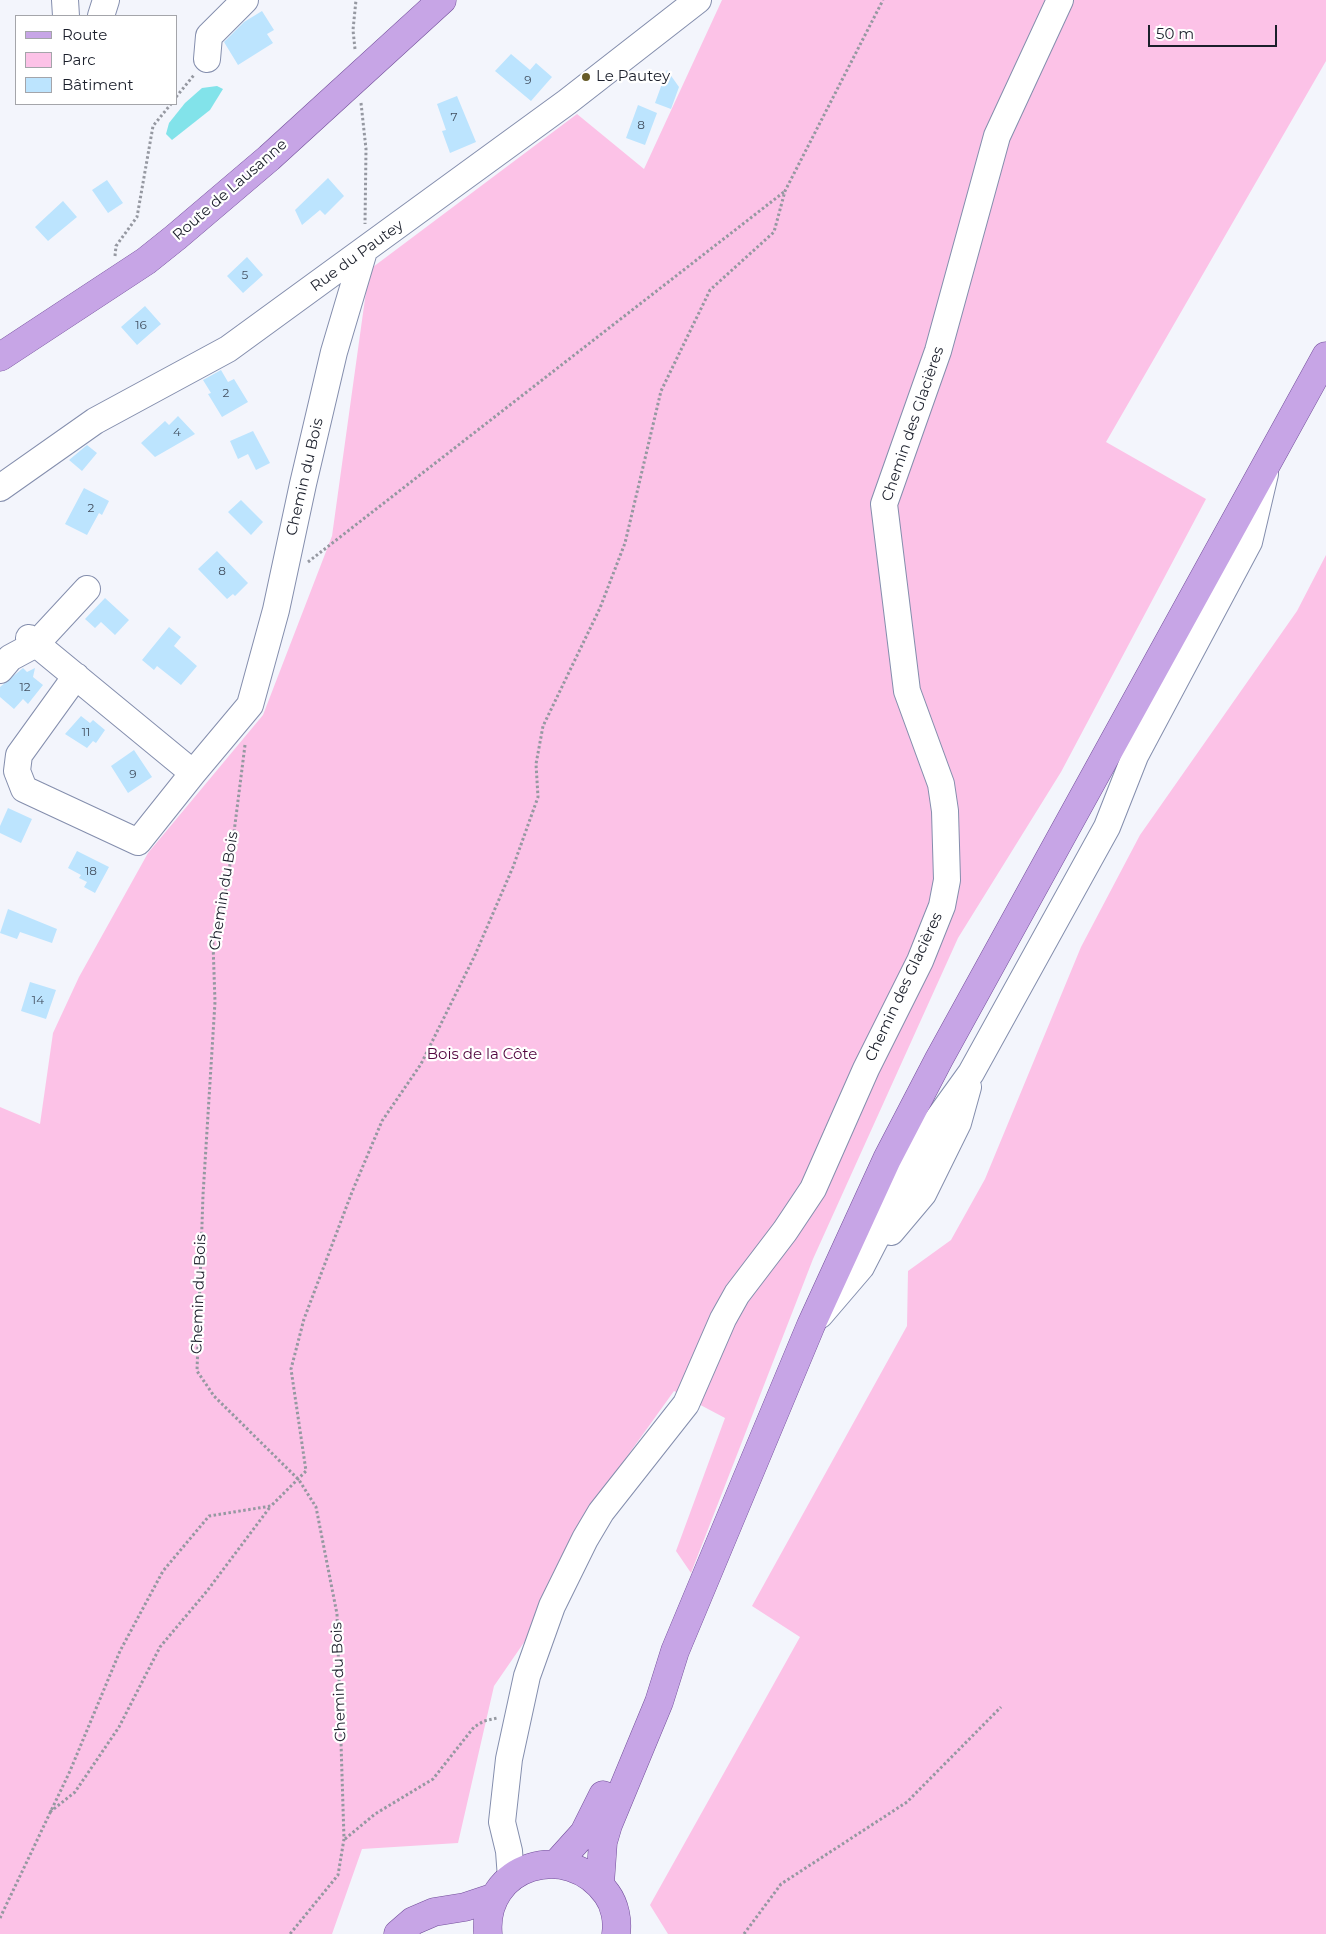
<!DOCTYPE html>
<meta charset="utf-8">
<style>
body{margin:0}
#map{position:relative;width:1326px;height:1934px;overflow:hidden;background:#f3f5fc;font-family:Montserrat,sans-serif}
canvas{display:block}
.legend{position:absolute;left:15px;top:15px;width:162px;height:90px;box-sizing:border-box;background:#fff;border:1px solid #a4a5aa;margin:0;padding:6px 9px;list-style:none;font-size:15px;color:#1b1f2b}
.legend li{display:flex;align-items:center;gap:10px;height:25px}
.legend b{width:25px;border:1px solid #a4a5aa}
.scale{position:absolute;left:1148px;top:25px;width:129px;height:22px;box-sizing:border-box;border:2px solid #1b1f2b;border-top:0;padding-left:6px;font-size:15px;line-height:18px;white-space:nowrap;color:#1b1f2b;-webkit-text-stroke:4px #fff;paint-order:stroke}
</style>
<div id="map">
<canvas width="1326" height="1934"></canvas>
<ul class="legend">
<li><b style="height:6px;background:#c7a5e6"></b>Route</li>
<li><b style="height:14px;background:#fcc2e7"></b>Parc</li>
<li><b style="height:14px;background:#bce4fe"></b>Bâtiment</li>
</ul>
<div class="scale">50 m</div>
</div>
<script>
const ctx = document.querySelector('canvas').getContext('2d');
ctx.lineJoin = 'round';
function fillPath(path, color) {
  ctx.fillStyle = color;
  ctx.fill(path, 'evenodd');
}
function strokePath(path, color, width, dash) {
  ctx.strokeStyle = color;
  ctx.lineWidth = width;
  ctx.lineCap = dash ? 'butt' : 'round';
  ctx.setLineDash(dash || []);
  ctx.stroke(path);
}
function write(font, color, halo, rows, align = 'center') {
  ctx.font = font + ' Montserrat,sans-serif';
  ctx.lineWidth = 4.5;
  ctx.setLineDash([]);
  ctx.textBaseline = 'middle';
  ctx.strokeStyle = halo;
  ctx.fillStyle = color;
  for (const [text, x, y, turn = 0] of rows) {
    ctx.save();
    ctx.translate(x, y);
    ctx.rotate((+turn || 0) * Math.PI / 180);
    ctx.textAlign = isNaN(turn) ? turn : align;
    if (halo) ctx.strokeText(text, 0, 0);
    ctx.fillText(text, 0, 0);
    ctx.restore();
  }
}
fillPath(new Path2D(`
 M722 0H1326V61L1106 442 1206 499 1061 772 958 938 813 1259 691 1573 676 1551 725 1418 674 1391 585 1515 536 1625 494 1686 458 1843 362 1849 332 1934H0V1107L40 1124 53 1033 79 977 148 853 263 715 332 536 369 270 577 114 644 169Z
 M1326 555V1934H668L650 1905 800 1637 752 1606 907 1326 908 1271 951 1240 985 1179 1081 947 1140 835 1297 611Z`), '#fcc2e7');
fillPath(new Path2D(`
 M217 86 223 89 210 110 172 140 166 134 169 123 185 103 202 88Z`), '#82e3ea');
fillPath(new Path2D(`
 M262 11 274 30 267 34 273 43 238 65 224 42 244 22Z
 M511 54 530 70 536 63 552 77 531 101 495 71Z
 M667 70 679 87 671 109 655 103Z
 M457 96 476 142 450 153 442 131 446 130 437 104Z
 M638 105 657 113 645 145 626 138Z
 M328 178 344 196 325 215 320 210 302 225 295 210Z
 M107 180 123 203 108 213 92 190Z
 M63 201 77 217 48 241 35 227Z
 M247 257 263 275 243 293 227 276Z
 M145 306 161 324 137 345 121 327Z
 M221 370 228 382 234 379 248 402 222 417 208 394 211 393 203 380Z
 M178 416 195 434 155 457 141 443 165 421 169 425Z
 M253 431 270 463 256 470 248 454 238 459 230 441Z
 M87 445 97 453 82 471 69 460Z
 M84 488 109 501 102 515 99 513 87 535 65 524Z
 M241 500 263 522 251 535 228 512Z
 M217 551 248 583 235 596 233 594 227 599 198 569Z
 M105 598 129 620 115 635 101 622 95 628 85 619Z
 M169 627 181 637 174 646 197 666 181 685 157 666 154 670 142 660Z
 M23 668 27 672 35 668 33 677 43 685 28 704 23 699 14 709 0 697V687Z
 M81 716 90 723 93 720 105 730 96 743 93 741 87 748 65 734Z
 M134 750 152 777 128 793 111 766Z
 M8 808 32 819 21 843 0 833V826Z
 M77 851 109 867 95 893 84 887 87 882 79 878 81 875 68 868Z
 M8 909 57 929 52 943 20 932 17 939 0 933Z
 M30 982 56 990 46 1019 21 1011Z`), '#bce4fe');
const minor = new Path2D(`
 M65 0 66 16
 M101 16 106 0
 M207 59 209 36 245 0
 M0 488 95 421 228 349 567 102 698 0
 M29 638 193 773 250 705 276 610 303 484 334 352 364 251
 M0 670 10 658 36 644 87 589
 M76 676 19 755 17 771 24 789 138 842 193 773
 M891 1232 923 1194 958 1123 968 1087
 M820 1315 861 1267 935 1123 971 1073 1107 827 1135 756 1249 542 1265 474
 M511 1878 509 1851 502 1822 509 1759 527 1676 552 1606 585 1539 601 1512 686 1404 723 1319 737 1294 785 1231 813 1189 866 1069 920 961 942 906 947 880 945 811 941 784 907 691 884 504 938 351 997 136 1060 0`);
const major = new Path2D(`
 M0 357 146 261 176 237 269 158 442 0
 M557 1863 584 1833 603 1795
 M600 1884 603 1842 608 1825 659 1702 675 1651 811 1325 887 1159 939 1059 1326 356
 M398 1934 413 1921 434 1912 465 1907 495 1897
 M488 1934C482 1865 568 1839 607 1894 615 1905 618 1921 616 1934`);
strokePath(minor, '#848ead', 28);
strokePath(major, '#724f9a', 29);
strokePath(new Path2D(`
 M355 49 353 30 356 0
 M176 97 194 75
 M361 103 366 149 365 224
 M115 256 116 246 137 217 153 126 171 104
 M308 562 784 192
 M245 745 228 880 213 943 215 1002 203 1195 197 1371 214 1396 299 1480 316 1507 337 1614 344 1839 338 1875 290 1934
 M50 1812 75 1792 119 1727 160 1647 207 1591 270 1507
 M345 1839 375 1814 433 1779 474 1727 484 1721 497 1718
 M0 1918 70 1771 120 1651 163 1571 209 1516 271 1506 306 1471 291 1369 304 1319 352 1192 382 1121 421 1064 475 955 513 867 538 797 536 764 543 726 600 608 625 543 661 391 710 290 774 232 785 191 883 0
 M744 1934 781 1884 907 1802 1001 1707`), '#9598a1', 3, [2.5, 2.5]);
strokePath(minor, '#fff', 26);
strokePath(major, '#c7a5e6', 28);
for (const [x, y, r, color] of [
 [586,77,5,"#665b28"]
]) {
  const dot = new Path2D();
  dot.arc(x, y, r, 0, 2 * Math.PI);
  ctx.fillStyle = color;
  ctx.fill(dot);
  strokePath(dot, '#fff', 2);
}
write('12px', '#435060', null, [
 ["9",528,80],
 ["7",454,117],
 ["8",641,125],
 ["5",245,275],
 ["16",141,325],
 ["2",226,393],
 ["4",177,432],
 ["2",91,508],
 ["8",222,571],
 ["12",25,687],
 ["11",86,732],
 ["9",133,774],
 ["18",91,871],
 ["14",38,1000]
]);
write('15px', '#1b1f2b', '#fff', [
 ["Le Pautey",596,77]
], 'left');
write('15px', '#1b1f2b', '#fff', [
 ["Route de Lausanne",230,190,-41],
 ["Rue du Pautey",357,256,-36],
 ["Chemin des Glacières",913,424,-71],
 ["Chemin du Bois",305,477,-77],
 ["Chemin du Bois",224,891,-81],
 ["Chemin des Glacières",904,987,-65],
 ["Chemin du Bois",199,1294,-88],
 ["Chemin du Bois",339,1682,-92]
]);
write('15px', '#52063f', '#fff', [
 ["Bois de la Côte",482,1055]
]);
</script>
